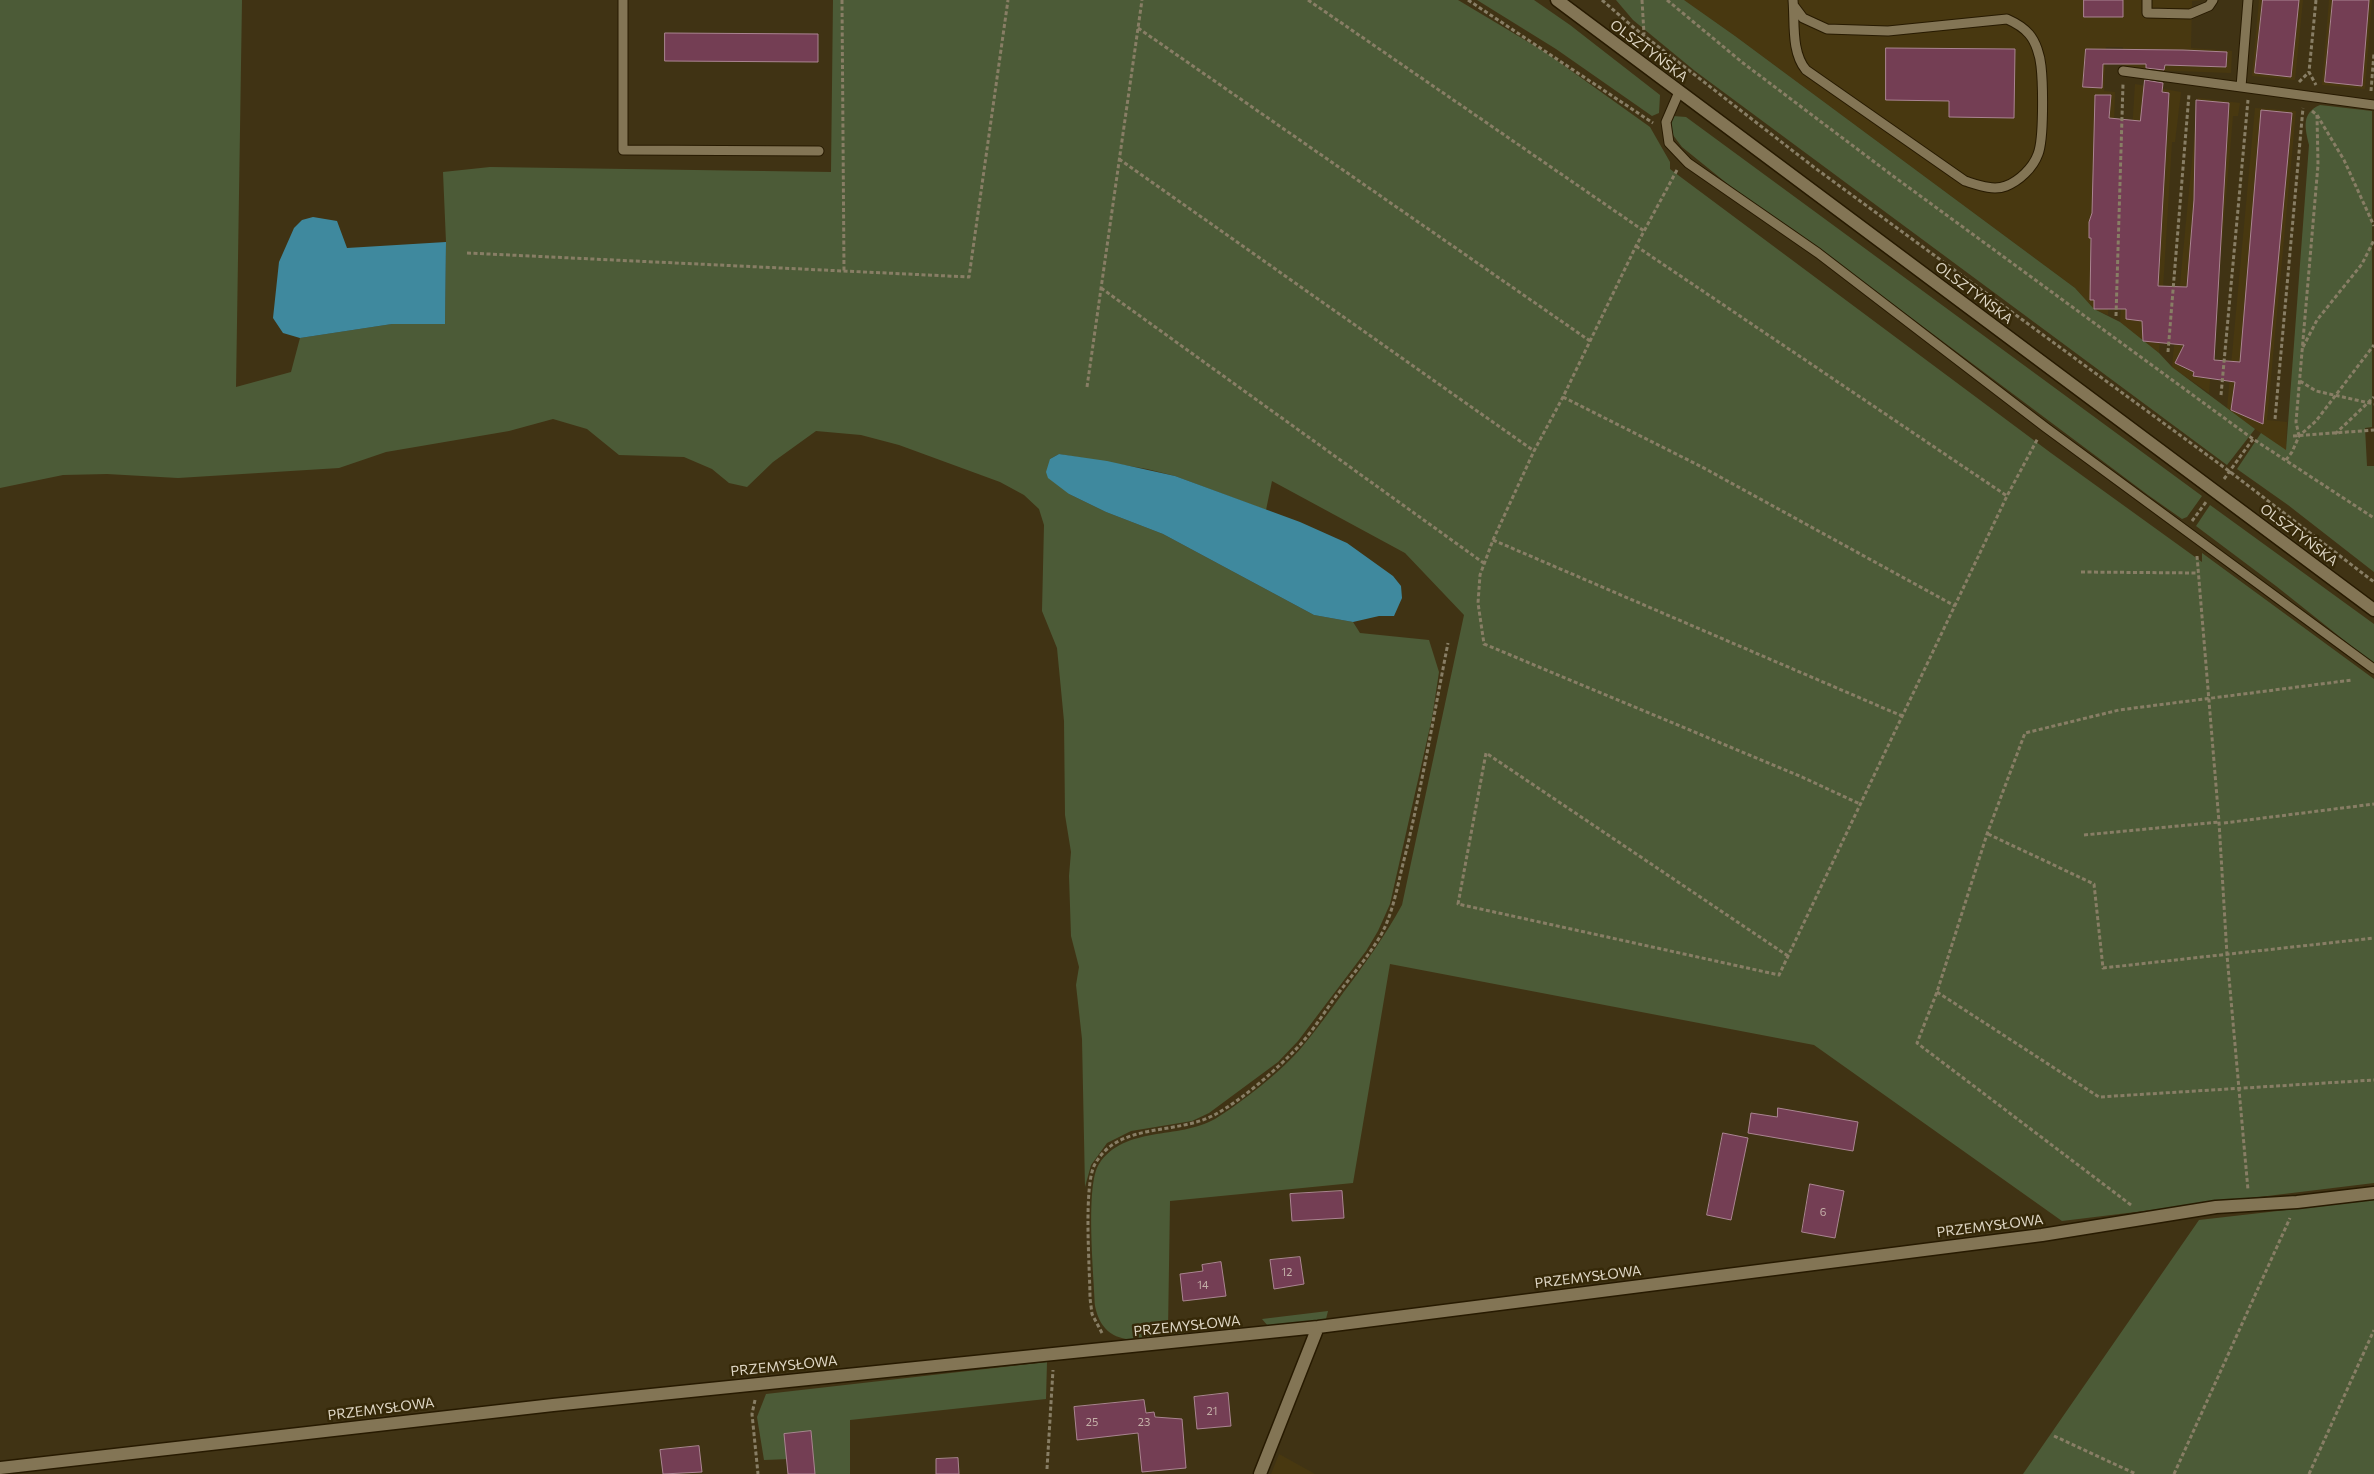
<!DOCTYPE html>
<meta charset="utf-8">
<style>
body{margin:0}
canvas{display:block;background:#403314}
</style>
<canvas width="2374" height="1474"></canvas>
<script>
const ctx = document.querySelector('canvas').getContext('2d');
ctx.lineJoin = 'round';
function fillPath(path, color) {
  ctx.fillStyle = color;
  ctx.fill(path, 'evenodd');
}
function strokePath(path, color, width, dash) {
  ctx.strokeStyle = color;
  ctx.lineWidth = width;
  ctx.lineCap = dash ? 'butt' : 'round';
  ctx.setLineDash(dash || []);
  ctx.stroke(path);
}
function write(font, color, halo, rows, align = 'center') {
  ctx.font = font + ' Commissioner,sans-serif';
  ctx.lineWidth = 5;
  ctx.setLineDash([]);
  ctx.textBaseline = 'middle';
  ctx.strokeStyle = halo;
  ctx.fillStyle = color;
  for (const [text, x, y, turn = 0] of rows) {
    ctx.save();
    ctx.translate(x, y);
    ctx.rotate((+turn || 0) * Math.PI / 180);
    ctx.textAlign = isNaN(turn) ? turn : align;
    if (halo) ctx.strokeText(text, 0, 0);
    ctx.fillText(text, 0, 0);
    ctx.restore();
  }
}
fillPath(new Path2D(`
 M1684 0H2202L2192 1 2191 48 2232 51 2231 73 2122 69 2123 47H2106L2104 91 2115 92 2108 315 2094 309 2075 288 1735 36Z
 M2259 0H2303L2295 80 2252 76Z
 M2329 0H2372L2365 89 2322 85Z
 M2135 84 2181 92 2175 142H2172L2159 353 2120 322Z
 M2198 98 2240 103 2238 116H2233L2209 393 2172 367Z
 M2255 108 2296 111 2267 420 2287 422 2286 451 2227 409Z
 M1279 1454 1315 1474H1271Z`), '#483810');
fillPath(new Path2D(`
 M0 0H242L236 387 291 372 300 338 392 324H445L446 242 443 172 490 167 831 172 833 0H1458L1545 52 1650 127 1670 162V169L1686 181 2051 453 2202 562V553L2374 679V1183L2062 1221 1814 1045 1390 964 1353 1183 1170 1201 1168 1330 1188 1328V1334C1151 1337 1105 1355 1095 1306 1094 1277 1085 1185 1099 1164 1125 1125 1178 1140 1215 1119 1241 1103 1283 1070 1302 1047 1317 1029 1330 1011 1343 993 1365 964 1385 936 1402 905L1464 615 1405 553 1272 481 1266 510 1175 476 1147 469 1059 454 1050 459 1069 494 1106 512 1163 534 1314 615 1353 622 1360 633 1429 640 1439 672 1432 718 1390 904 1378 931 1366 951 1298 1041 1278 1062 1209 1113 1192 1121 1131 1131 1107 1143 1091 1165 1085 1187 1082 1039 1076 985 1079 967 1071 936 1069 876 1071 852 1065 815 1064 721 1057 648 1042 611 1044 525 1039 509 1024 495 1000 482 899 445 861 435 816 431 773 462 747 487 729 483 712 469 684 457 619 455 587 429 553 419 509 431 386 452 339 468 178 478 107 474 63 475 0 488Z
 M1477 0H1534L1570 25 1660 95 1659 113 1652 116 1556 49Z
 M1616 0H1684L1735 36 2075 288 2094 309 2120 322 2159 353 2172 367 2255 429 2227 465 1695 71 1633 20Z
 M2320 105 2372 111V427L2365 428 2367 466H2374V572L2288 505 2237 469 2261 433 2286 450 2309 145C2305 128 2301 113 2320 105Z
 M1673 116 1686 117 2202 496 2187 517 2182 519 2148 495 1794 230 1745 198 1682 147 1673 135 1671 124Z
 M2210 505 2374 624V664L2276 586 2196 526Z
 M2374 1200V1474H2023L2199 1220Z
 M1328 1311 1326 1319 1268 1326 1262 1319Z
 M1047 1362 1046 1399 850 1420V1474H790V1459L764 1460 757 1417 766 1394Z`), '#4c5b37');
fillPath(new Path2D(`
 M313 217 337 221 347 248 446 242 445 324H392L300 338 283 333 273 318 279 262 294 228 302 220Z
 M1059 454 1107 461 1175 476 1300 522 1347 543 1393 576 1401 586 1402 598 1394 616H1379L1353 622 1314 615 1163 534 1106 512 1069 494 1048 478 1046 472 1050 459Z`), '#3f899e');
const building = new Path2D(`
 M2084 0H2123V17H2084Z
 M2263 0H2299L2291 77 2255 73Z
 M2333 0H2369L2362 86 2325 82Z
 M665 33 818 34V62L665 61Z
 M1886 48 2015 49 2014 118 1949 117V101L1886 100Z
 M2086 49 2183 50 2227 52 2226 67 2165 65 2164 70 2146 68V64H2103L2102 88 2083 87Z
 M2145 80 2163 83 2162 92 2169 93 2158 286 2187 287 2194 200 2196 100 2229 103 2214 360 2240 362 2261 110 2292 113 2263 424 2231 410 2235 382 2193 376 2194 372 2175 363 2184 345 2143 341 2142 321 2126 319V309H2094V300H2090L2091 238H2089V222L2092 213 2095 95H2111L2109 118 2140 121Z
 M1778 1108 1858 1122 1853 1151 1748 1133 1751 1113 1777 1117Z
 M1723 1133 1748 1138 1731 1220 1707 1215Z
 M1810 1184 1844 1191 1835 1238 1802 1232Z
 M1342 1191 1344 1218 1292 1221 1290 1194Z
 M1300 1257 1304 1284 1274 1289 1270 1260Z
 M1221 1262 1226 1296 1183 1301 1180 1274 1203 1271 1202 1265Z
 M1228 1393 1231 1426 1197 1429 1194 1397Z
 M1144 1400 1146 1413 1154 1412 1155 1417 1182 1419 1186 1468 1142 1472 1138 1433 1077 1440 1074 1407Z
 M811 1431 815 1474H788L784 1434Z
 M699 1446 702 1472 663 1474 660 1450Z
 M958 1458 959 1474H936V1459Z`);
fillPath(building, '#743e54');
strokePath(building, '#aa8491', 1);
const lane = new Path2D(`
 M623 0V150L819 151
 M1793 0C1795 23 1791 52 1806 70L1965 181C1978 185 1993 191 2006 186 2019 181 2033 168 2038 154 2044 139 2043 84 2041 66 2040 56 2036 42 2029 34 2023 27 2016 23 2007 19L1888 31 1827 29 1803 18 1794 6
 M2147 0V13L2190 14 2209 6 2213 0
 M2123 71 2374 105
 M2241 87 2248 0
 M1679 92 1666 122 1669 143 1688 163 1818 253 2045 427 2374 669`);
const street = new Path2D(`
 M0 1468 553 1405 1318 1327 2042 1235 2216 1207 2297 1202 2374 1193
 M1260 1474 1318 1327`);
const secondary = new Path2D(`
 M1557 0 2374 610`);
strokePath(lane, '#271a00', 11);
strokePath(street, '#271a00', 15);
strokePath(secondary, '#271a00', 15);
strokePath(new Path2D(`
 M842 0 844 271
 M1308 0 1644 231
 M1468 0 1653 123
 M1602 0 1633 27 1815 168 2229 471 2374 582
 M1642 0 1644 34
 M1667 0 1743 63 1893 176 2253 439 2374 518
 M2316 0 2309 72 2316 85
 M1138 28 1590 341
 M2299 82 2309 72
 M2371 91 2374 53
 M2312 111 2317 115 2344 160 2374 226
 M1119 159 1534 451
 M1677 170 1636 246 1563 397 1534 451 1493 540 1480 575 1478 603 1484 644 1802 777 1860 804
 M1636 246 2007 496
 M467 253 969 277 1008 0
 M1101 288 1485 564
 M2116 316 2123 84
 M2303 347 2317 320 2362 264 2374 240
 M2168 352 2189 94
 M2300 381 2316 391 2374 404
 M1087 387 1142 0
 M2221 395 2248 100
 M1563 397 1702 467 1955 606
 M2275 419 2303 108
 M2335 434 2374 397
 M2293 436 2374 430
 M2299 436 2296 422 2318 165 2317 115
 M2286 460 2292 452 2299 436 2316 421 2374 345
 M2224 479 2253 439
 M2192 521 2206 502
 M1493 540 1902 716
 M2197 556 2219 822 2227 955 2248 1190
 M2081 572 2198 573
 M2224 823 2374 804
 M1988 834 2094 884 2103 968 2374 938
 M2084 835 2219 822
 M1788 956 1486 753 1458 904 1779 975 2007 496 2038 438
 M1937 992 2099 1097 2374 1080
 M2131 1205 1917 1043 1937 992 1987 834 2025 733 2119 710 2352 680
 M1102 1333 1092 1314 1090 1298C1090 1270 1083 1185 1095 1164 1119 1121 1177 1136 1216 1114 1243 1099 1276 1070 1298 1047 1314 1030 1326 1009 1340 991 1354 973 1369 955 1381 935 1394 911 1398 882 1405 856 1422 786 1434 714 1448 643
 M755 1400 752 1414 758 1474
 M2054 1436 2136 1474
 M1047 1469 1053 1370
 M2174 1474 2290 1218
 M2309 1474 2374 1330`), '#887e65', 3, [4, 2.5]);
strokePath(lane, '#837555', 9);
strokePath(street, '#837555', 12);
strokePath(secondary, '#837555', 12);
write('11px', '#c4b0a8', null, [
 ["6",1823,1212],
 ["12",1287,1272],
 ["14",1203,1285],
 ["21",1212,1411],
 ["25",1092,1422],
 ["23",1144,1422]
]);
write('14px', '#ded6c4', '#362909', [
 ["OLSZTYŃSKA",1649,51,37],
 ["OLSZTYŃSKA",1974,293,37],
 ["OLSZTYŃSKA",2299,535,37],
 ["PRZEMYSŁOWA",1990,1226,-7],
 ["PRZEMYSŁOWA",1588,1277,-7],
 ["PRZEMYSŁOWA",1187,1326,-6],
 ["PRZEMYSŁOWA",784,1366,-6],
 ["PRZEMYSŁOWA",381,1409,-7]
]);
</script>
